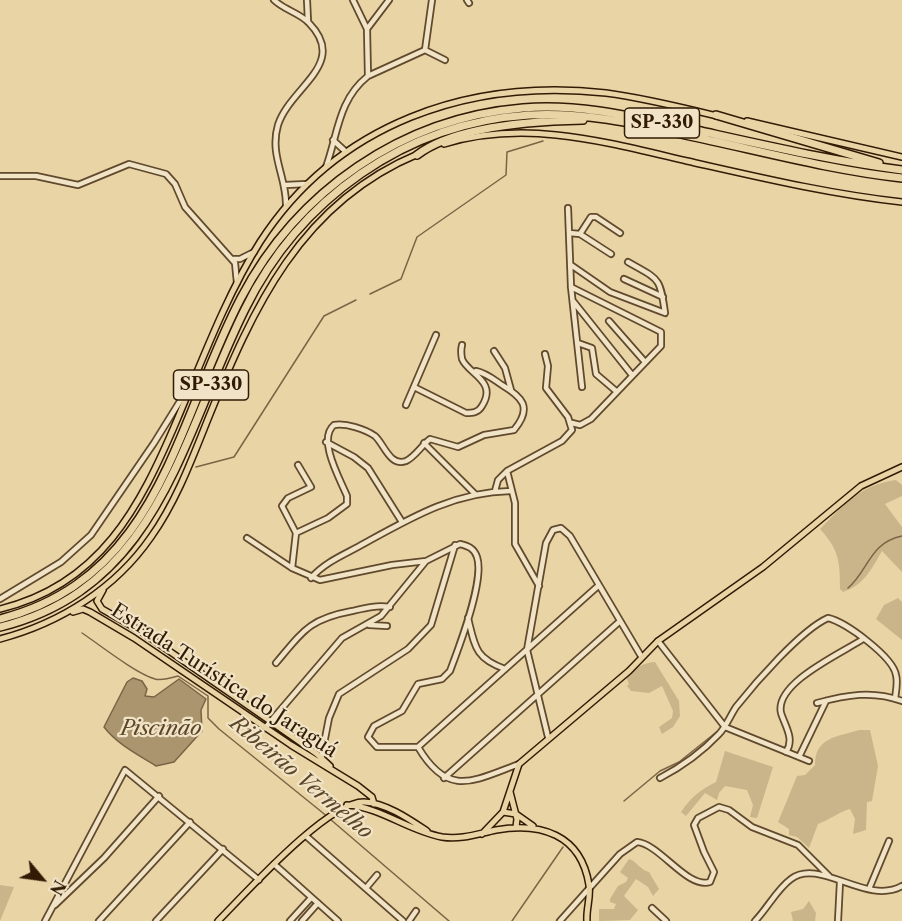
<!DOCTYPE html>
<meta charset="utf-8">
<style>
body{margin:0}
#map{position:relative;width:902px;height:921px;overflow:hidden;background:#e9d4a6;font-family:"Libre Caslon Text",serif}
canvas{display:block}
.north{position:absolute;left:12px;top:849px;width:60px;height:60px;-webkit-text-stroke:4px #f1e3c5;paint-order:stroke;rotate:119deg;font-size:16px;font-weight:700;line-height:24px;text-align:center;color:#321b05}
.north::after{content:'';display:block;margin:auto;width:21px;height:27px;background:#321b05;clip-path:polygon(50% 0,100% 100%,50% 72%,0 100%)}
</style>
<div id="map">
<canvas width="902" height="921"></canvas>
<div class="north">N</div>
</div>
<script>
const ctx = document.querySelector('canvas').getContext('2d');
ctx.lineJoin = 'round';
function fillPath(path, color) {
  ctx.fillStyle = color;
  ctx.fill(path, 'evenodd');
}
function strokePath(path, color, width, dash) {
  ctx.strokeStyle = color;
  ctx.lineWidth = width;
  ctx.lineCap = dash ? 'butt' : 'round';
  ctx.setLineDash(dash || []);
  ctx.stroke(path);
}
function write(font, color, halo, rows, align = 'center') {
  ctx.font = font + ' "Libre Caslon Text",serif';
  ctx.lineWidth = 4.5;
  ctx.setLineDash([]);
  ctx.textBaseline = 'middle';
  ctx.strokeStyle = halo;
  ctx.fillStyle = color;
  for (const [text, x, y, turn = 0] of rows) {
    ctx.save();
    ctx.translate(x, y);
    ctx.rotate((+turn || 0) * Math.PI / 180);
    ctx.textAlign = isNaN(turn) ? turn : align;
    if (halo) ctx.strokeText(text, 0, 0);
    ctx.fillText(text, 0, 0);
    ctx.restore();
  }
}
fillPath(new Path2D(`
 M896 480 902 485V496L885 504 902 527V572L882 551C871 570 864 585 843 592L840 589C840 561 839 550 820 529 845 504 860 485 896 480Z
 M898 598 902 602V640L876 619 884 605Z
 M655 662 679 701 680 716 673 727 662 734 659 727 672 718 673 711 662 686 649 693 631 691 627 686 629 684 626 677C636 668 642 663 655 662Z
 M859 730H870L878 766 872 801 867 802 866 830 853 834 855 819 850 809C839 812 829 820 818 824L809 848 797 837 789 835V829L778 822 797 776 805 775 815 765C815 737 837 737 859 730Z
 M725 751 773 767 757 818 750 817 753 805 747 790 725 786 719 793 717 800 705 793 686 816 681 812C690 798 701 789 716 782Z
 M629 859C638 862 640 870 649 872L659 889 653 896 648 887 636 879 624 896 638 910 630 920 599 921V909H614L616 904 610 902V899L618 886 626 882 628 878 620 872Z
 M0 885 14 887 0 921Z
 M809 901 816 913 815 921H793L791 912 803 909Z`), '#cab58b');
const water = new Path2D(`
 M133 678 142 681 147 689 145 696 154 697 179 679 206 699 201 710 202 731 174 762 156 766C137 754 117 744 104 727L127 682Z`);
fillPath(water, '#ab956f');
strokePath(water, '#7b6445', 1.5);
strokePath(new Path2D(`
 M370 294 401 279 417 237 506 175 507 152 543 141
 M196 467 234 457 324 316 356 300
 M848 588C869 570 869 543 902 536
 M82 633C100 645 135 673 155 679 162 681 171 678 178 676L208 696V718L219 729 323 813 449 921
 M624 801 660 771 679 762 719 730
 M512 921 563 847`), '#7b6445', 1.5);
const minor = new Path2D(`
 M274 0C284 10 300 13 309 23 349 64 290 87 278 125 269 155 287 178 286 206
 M307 0 308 21
 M467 0 469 3
 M367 29 389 0
 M425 50 432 0
 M368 76 425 50 445 60
 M333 140 346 152
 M326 167C338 134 338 100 368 76L367 29 353 0
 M0 176H36L78 185 129 164 166 174 175 184 185 207 235 263 237 283
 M285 185 307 184
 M568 208 571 287 582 387
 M569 233 580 234 611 254
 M580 234 591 217H596L620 233
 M232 259H240L254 252
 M571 265 610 292 665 313C660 276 659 280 628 262
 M624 279 663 297
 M571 287 661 332V346L591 419 580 425 572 423
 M573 301 632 375
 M609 321 645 362
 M578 343 592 348 596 374 616 391
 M494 351 505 368 511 390
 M414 387 466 413C472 413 478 413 482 406 498 381 468 374 462 359 461 354 461 349 462 345
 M406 405 436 335
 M326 442 354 457 368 468 402 522
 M424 443 475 494
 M495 491 498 480 507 471
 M296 533 328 518 347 504V496C340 479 317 439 334 425 346 423 365 429 375 436 384 444 390 467 406 461 415 457 422 445 430 439L458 447 484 435 514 430C533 407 522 397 502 385 493 379 486 373 476 371
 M247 538 292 568 320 580 392 565 426 561
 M292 568 296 533 282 506 288 498 311 487 298 465
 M311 578C326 561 346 554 365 543 412 517 455 492 510 491
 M539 586 515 544V503L507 471 562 441 572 430 568 417 546 388 548 366 545 354
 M0 599 61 562 91 535 154 443 190 385
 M468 618C475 647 475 658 505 669
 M369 625 387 626
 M658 641 725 727 809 761
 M276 663C303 631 309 619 352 611 365 608 376 605 390 607
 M817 703C846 695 873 690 902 701
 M265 728 342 638 381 616 426 561 460 544C468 546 474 548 477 557 485 580 459 647 450 671L442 679 418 684 402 711 374 726 368 737 377 747H418C448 798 473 781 519 764
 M548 737 527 650 546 543 553 530 561 528 570 536 641 656
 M418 747 598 586
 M786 752C795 739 785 726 781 713 774 683 842 653 863 639
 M799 757 826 701
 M321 759 329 718 339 694 408 649 431 625 455 545
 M444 778 619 622
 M660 778C681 767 703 751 719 734 726 727 730 716 736 707 755 683 801 630 828 618 846 622 893 657 896 675 898 682 896 691 895 699
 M306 836 403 921
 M274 864 338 921
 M366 888 377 875
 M869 889 889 841
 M55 905 104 858 159 796
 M652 908 666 921
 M45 921 125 770 259 880
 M99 921 190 822
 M156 921 223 849
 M290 921 311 898
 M302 921 318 903
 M409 921 416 911
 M560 921 620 854 637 842C660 844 687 889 710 882L714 872 704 852 694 825 698 818 719 807 729 810 752 827 798 845 830 877
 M755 921C767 909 777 889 791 879 819 857 867 906 902 886
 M838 921 840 882`);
const major = new Path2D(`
 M747 121 902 157
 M444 144C526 119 606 142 687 161 758 177 829 194 902 202
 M103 590 97 601 102 609 139 630 270 721 317 754 330 766
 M0 609C100 585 140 507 177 420 201 363 227 294 260 242 337 123 469 78 606 93 644 98 680 107 717 116
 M73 612 83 609 90 612 134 638 291 745 358 786 372 797 374 804
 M0 639C60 623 115 589 151 537 176 502 192 459 208 419 253 308 300 203 418 154
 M510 792 517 819 516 827
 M347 805C380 807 409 831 442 837 461 840 477 834 496 830 540 822 581 834 589 885 591 897 586 909 587 921
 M503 812 516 814 533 826
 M482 834 503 812 519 764 629 671 658 641 763 567 861 486 902 467
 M218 921C245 894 328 801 364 802 386 803 409 819 427 831`);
const highway = new Path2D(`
 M716 115 879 163
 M417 155C455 126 535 121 583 120
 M0 619C160 578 175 424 241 298 297 191 402 118 523 108 582 103 639 118 696 130 764 145 833 161 902 170
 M0 627C160 587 181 437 245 309 299 199 405 123 529 115 582 112 633 123 685 135 757 150 829 170 902 178`);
strokePath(minor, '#60492d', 8);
strokePath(major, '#321b05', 8);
strokePath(highway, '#321b05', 10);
strokePath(minor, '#f1e3c5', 4.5);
strokePath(major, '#e9d4a6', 5);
strokePath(highway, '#e9d4a6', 7);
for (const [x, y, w] of [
 [662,123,75],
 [211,385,75]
]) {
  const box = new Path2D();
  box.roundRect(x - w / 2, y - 15, w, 30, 4.5);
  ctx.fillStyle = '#f1e3c5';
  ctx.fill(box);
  strokePath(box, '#321b05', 1.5);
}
write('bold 18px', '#321b05', null, [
 ["SP-330",662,123],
 ["SP-330",211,385]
]);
write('20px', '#321b05', '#f1e3c5', [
 ["Estrada Turística do Jaraguá",224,681,33]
]);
write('italic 21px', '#5c462a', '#f1e3c5', [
 ["Piscinão",161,729],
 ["Ribeirão Vermelho",301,778,40]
]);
</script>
